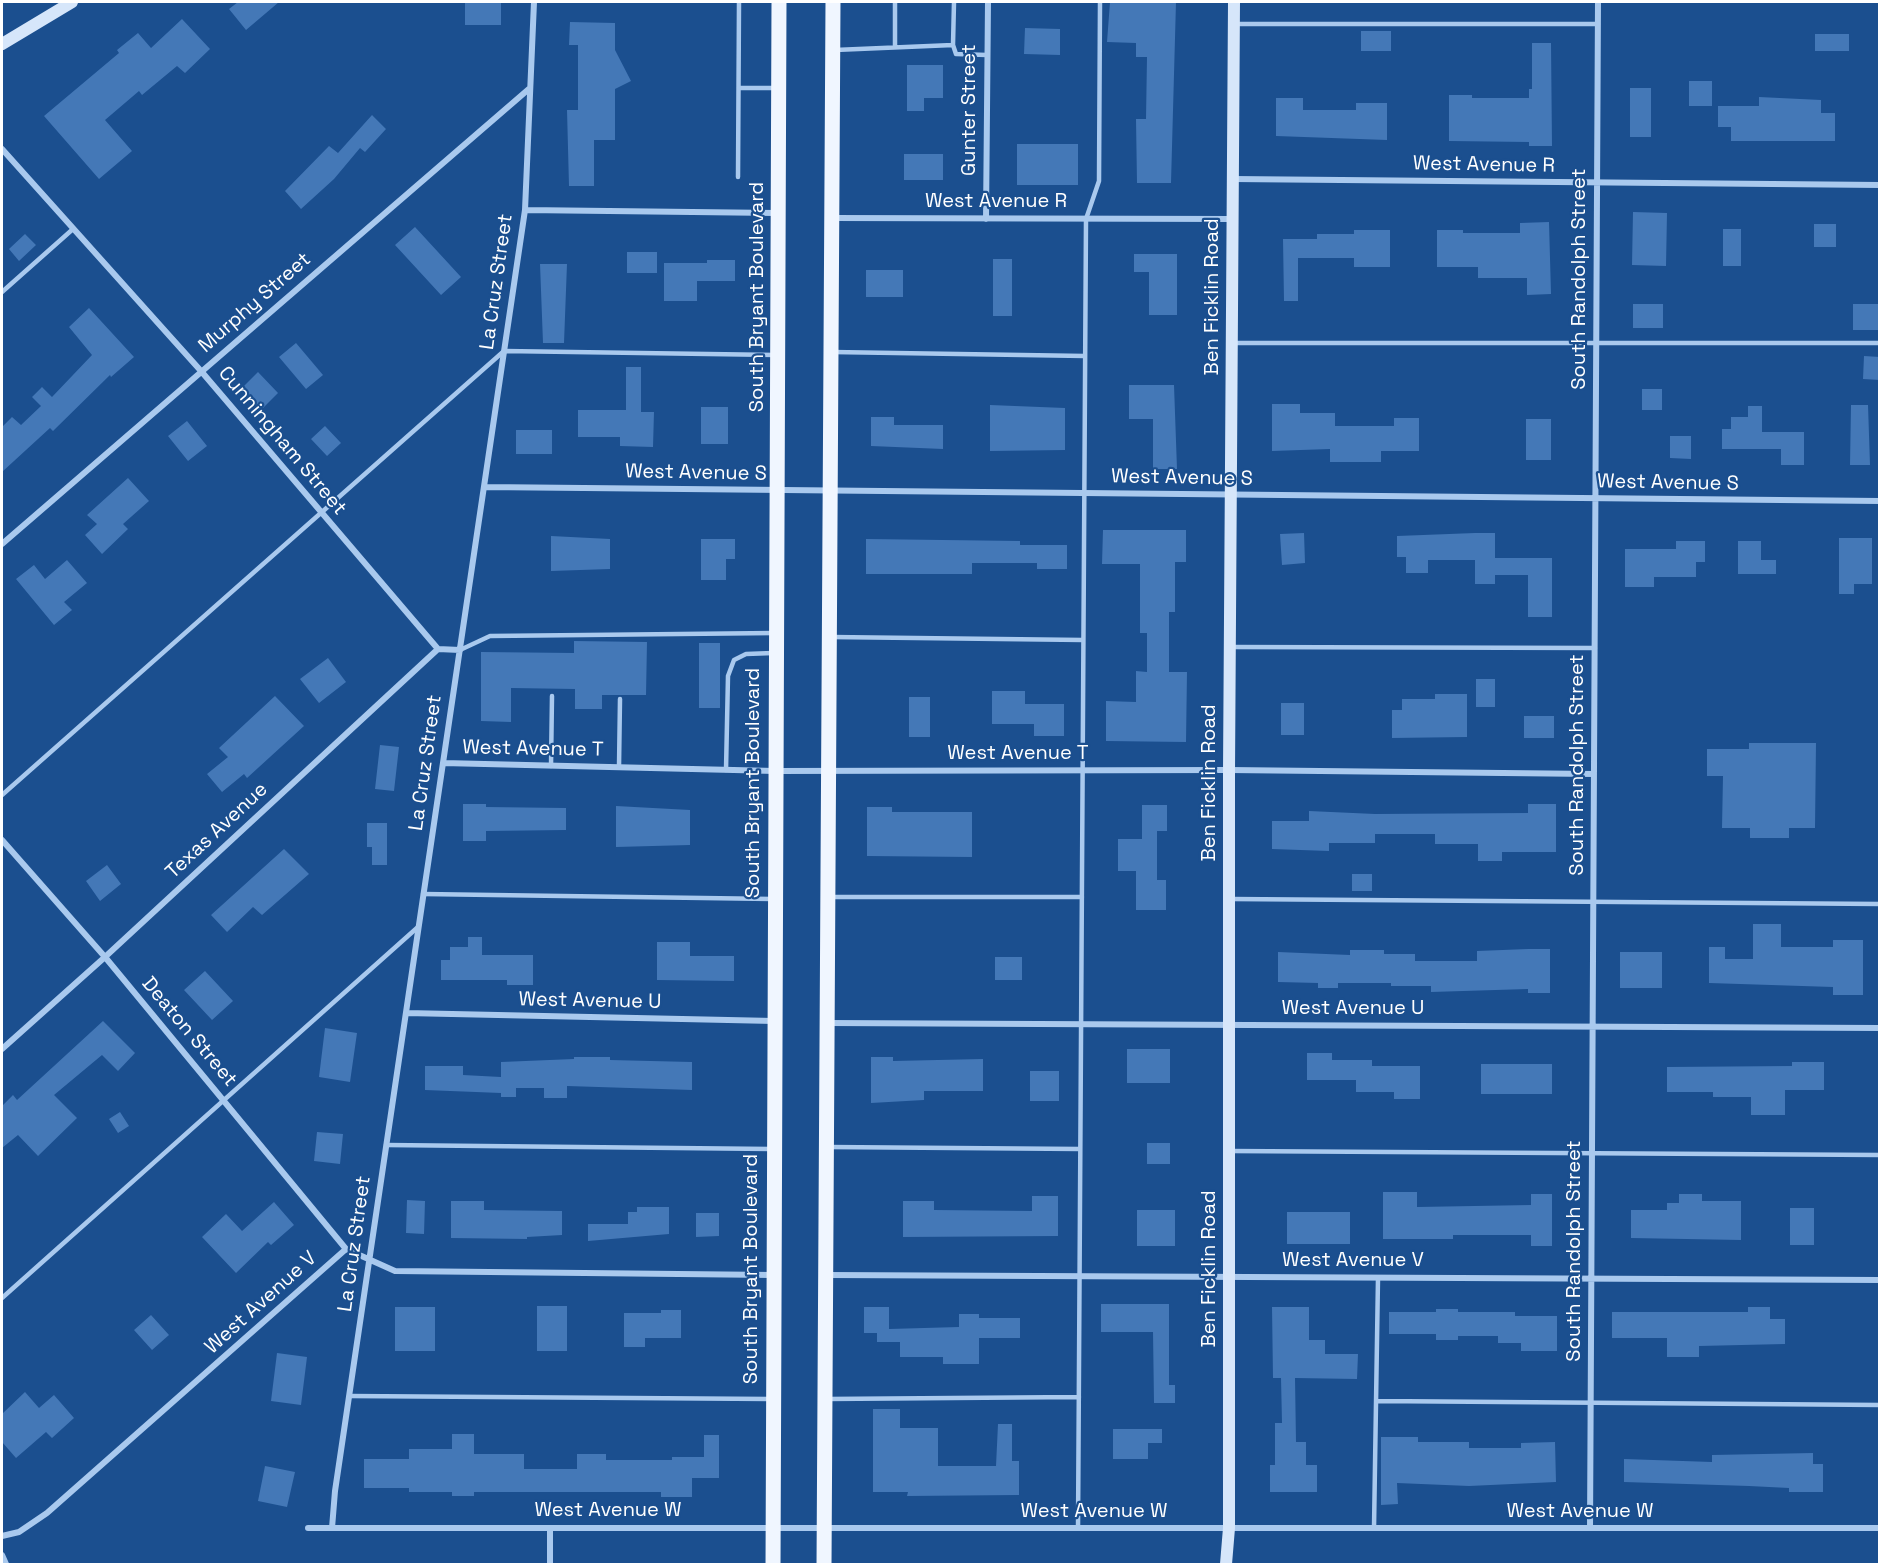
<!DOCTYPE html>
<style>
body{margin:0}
#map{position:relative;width:1881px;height:1566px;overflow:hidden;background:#1b4f8f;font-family:"Space Grotesk",sans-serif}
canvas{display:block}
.frame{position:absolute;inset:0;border:3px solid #fff;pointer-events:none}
</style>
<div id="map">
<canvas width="1881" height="1566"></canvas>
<div class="frame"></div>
</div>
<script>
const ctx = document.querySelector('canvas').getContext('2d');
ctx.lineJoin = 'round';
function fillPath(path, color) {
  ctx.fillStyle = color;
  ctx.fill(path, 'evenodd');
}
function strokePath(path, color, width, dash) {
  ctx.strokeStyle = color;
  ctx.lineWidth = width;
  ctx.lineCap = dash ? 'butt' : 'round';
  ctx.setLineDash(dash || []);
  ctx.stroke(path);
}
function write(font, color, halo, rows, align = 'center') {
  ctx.font = font + ' "Space Grotesk",sans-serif';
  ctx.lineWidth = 4.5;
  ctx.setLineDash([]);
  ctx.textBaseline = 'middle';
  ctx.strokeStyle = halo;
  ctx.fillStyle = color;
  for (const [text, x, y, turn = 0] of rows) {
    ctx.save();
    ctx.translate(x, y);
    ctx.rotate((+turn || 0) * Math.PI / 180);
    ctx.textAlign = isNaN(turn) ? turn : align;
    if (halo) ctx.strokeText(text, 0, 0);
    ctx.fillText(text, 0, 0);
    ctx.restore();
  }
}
fillPath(new Path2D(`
 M238 2H279L246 30 229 9Z
 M465 2H501V25H465Z
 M1110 2H1176L1171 183H1137L1136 119H1146L1147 57H1136V43L1107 42Z
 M182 19 210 49 185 73 177 66 142 95 139 91 105 120 132 151 99 179 44 116 119 53 117 50 138 33 151 48Z
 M570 22 615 23V50L631 81 615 89V140H594V186H569L567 110H578V45H569Z
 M1025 28 1060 29V55L1024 54Z
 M1361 31H1391V51H1361Z
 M1815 34H1849V51H1815Z
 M1532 43H1551L1552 146H1529V142L1449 141V95H1472V98H1529V89H1532Z
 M907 65H943V98H924V111H907Z
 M1689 81H1712V106H1689Z
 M1630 88H1651V137H1630Z
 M1759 97 1821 100V113H1835V141H1731V127H1718V106H1759Z
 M1276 98H1303V110H1356V103H1387V140L1276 136Z
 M372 115 386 129 365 152 360 148 334 179 301 209 285 191 329 146 338 153Z
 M1017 144H1078V185H1017Z
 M904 154H943V180H904Z
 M1633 212 1667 213 1666 266 1632 265Z
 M1549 222 1551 294 1527 295V278H1478V267H1437V230H1463V233H1520V223Z
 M1814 224H1836V247H1814Z
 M415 227 461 277 441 295 395 245Z
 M1723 229H1741V266H1723Z
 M1354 230H1390V267H1354V258H1298V301H1284L1283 239H1317V234H1354Z
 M25 234 36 245 19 261 9 249Z
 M627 252H657V273H627Z
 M1134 254H1177V315H1149V272H1134Z
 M993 259H1012V316H993Z
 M707 260H735V281H697V301H664V263H707Z
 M540 264H567L564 343H543Z
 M866 270H903V297H866Z
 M1633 304H1663V328H1633Z
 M1853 304H1880V330H1853Z
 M89 308 134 357 111 377 110 375 53 431 50 428 2 472V427L12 417 21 425 41 406 32 397 42 387 52 397 92 355 69 327Z
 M296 343 323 375 306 389 279 357Z
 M1864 356 1880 357V380L1863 379Z
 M626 367H641V412H654L653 447 620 446V437H578V410H626Z
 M258 372 278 393 261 410 240 390Z
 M1129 385H1174L1177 469H1153V419H1129Z
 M1642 389H1662V410H1642Z
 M1272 404H1300V413H1335V426H1394V418H1419V451H1381V462H1330V449L1272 451Z
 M990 405 1065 408V450L990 451Z
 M1851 405H1868L1870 465H1850Z
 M1748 406H1762V432H1804V465H1781V449H1722V429H1731V417H1748Z
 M701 407H728V444H701Z
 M871 417H894V425H943V449L871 446Z
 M1526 419H1551V460H1526Z
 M187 421 207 446 188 461 168 436Z
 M325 426 341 443 327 456 311 439Z
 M516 430H552V454H516Z
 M1670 436H1691V459L1670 458Z
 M128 478 149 501 123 524 128 529 102 554 85 535 97 524 87 515Z
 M1103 530H1186V562H1175V612H1169V672H1187L1186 742 1106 741V701L1136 702V671L1147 672V633H1140V564H1102Z
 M1304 533 1305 563 1282 565 1280 534Z
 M1475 533H1495V558H1552V617H1528V575H1495V584H1475V560H1428V573H1406V557H1397V536Z
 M551 536 610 539V569L551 571Z
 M1839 538H1872V584H1854V594H1839Z
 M701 539H735V559H726V580H701Z
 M866 539 1020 541V545H1067V569H1037V563H972V574H866Z
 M1676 541H1705V562H1696V577H1654V587H1625V549H1676Z
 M1738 541H1761V560H1776V574H1738Z
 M67 560 87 583 64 602 72 610 54 625 16 579 34 565 45 579Z
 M574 641 647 642 646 695H602V709H575V689L511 688V722L481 721V652L574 653Z
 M699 643H720V708H699Z
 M328 658 346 682 319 703 300 679Z
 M1476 679H1495V707H1476Z
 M992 691H1025V704H1064V736H1034V724H992Z
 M1435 694H1467V737L1392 738V710H1402V699H1435Z
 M275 696 304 726 247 778 244 774 222 792 207 774 228 757 219 748Z
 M909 697H930V737H909Z
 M1281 703H1304V735H1281Z
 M1524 716H1554V738H1524Z
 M1749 743H1816L1815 828H1789V838H1750V828H1722L1723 776H1707V749H1749Z
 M380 745 399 747 394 791 375 789Z
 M463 804H486V807L566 808V830L486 831V841H463Z
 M1528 804H1556V852H1502V861H1478V844H1435V834H1375V843H1329V851L1272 849V821H1309V811L1375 814 1528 813Z
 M1142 805H1167V831H1157V880H1166V910H1136V871H1118V839H1142Z
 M616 806 690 810V845L616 847Z
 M867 807H892V812H972V857L867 856Z
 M367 823H387V865H372V847H367Z
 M284 849 309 874 262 915 253 907 227 932 211 915Z
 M107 865 121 884 100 901 86 881Z
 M1352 874H1372V891H1352Z
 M1753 924H1781V947H1833V940H1863V995H1833V987L1709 983V947H1725V959H1753Z
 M468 937H482V955H533V985H507V980H441V960H450V947H468Z
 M657 942H690V956H734V981L657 980Z
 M1528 949H1550V993H1528V989L1431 992V986H1391V983H1338V988H1318V983L1278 982V952L1350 955V950H1384V954H1415V961H1477V951Z
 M1620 952H1662V988H1620Z
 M995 957H1022V980H995Z
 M205 971 233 1001 212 1020 184 990Z
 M103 1021 135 1053 118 1071 102 1055 54 1095 77 1118 38 1156 18 1135 2 1148V1106L13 1095 17 1100Z
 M325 1028 357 1033 350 1082 319 1077Z
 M1127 1049H1170V1083H1127Z
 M1307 1053H1332V1060H1372V1066H1420V1099H1394V1092H1356V1080H1307Z
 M574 1057H610V1060L692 1062V1090L567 1086V1098H544V1088H516V1097H501V1093L425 1090V1066H463V1075L501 1077V1062L574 1059Z
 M871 1057H893V1061L983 1059V1091H924V1100L871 1103Z
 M1792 1062H1824V1090H1785V1115H1751V1097H1713V1092H1667V1067L1792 1066Z
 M1481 1064H1552V1094H1481Z
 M1030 1071H1059V1101H1030Z
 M120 1112 129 1126 118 1133 109 1119Z
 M317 1132 343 1134 340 1164 314 1161Z
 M1147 1143H1170V1164H1147Z
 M1383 1192H1417V1207L1531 1205V1194H1552V1246H1531V1235H1453V1239H1383Z
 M1679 1194H1702V1201H1741V1240L1631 1238V1210H1667V1203H1679Z
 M1032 1196H1058V1236L903 1237V1201H934V1210L1032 1211Z
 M407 1200 425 1201 424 1234 406 1233Z
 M451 1201H484V1210L562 1211V1235L527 1237V1239L451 1238Z
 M274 1202 294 1225 271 1245 268 1242 236 1273 202 1237 226 1214 242 1231Z
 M637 1207H669V1234L588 1241V1224H628V1212H637Z
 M1790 1208H1814V1245H1790Z
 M1137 1210H1175V1246H1137Z
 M1287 1212H1350V1244H1287Z
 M696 1213H719V1236L696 1237Z
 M1101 1304H1169V1385H1175V1403H1154L1153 1332H1101Z
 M537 1306H567V1351H537Z
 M395 1307H435V1351H395Z
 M864 1307H889V1329L959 1327V1314H979V1318H1020V1338H979V1364H943V1357H900V1342H877V1333H864Z
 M1272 1307H1309V1340H1325V1354H1358L1357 1379 1295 1378 1296 1442H1306V1465H1317V1492H1270V1465H1275V1423H1282L1281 1378H1273Z
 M1748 1307H1770V1319H1785V1344L1699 1346V1357H1667V1338H1612V1312H1748Z
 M1436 1309H1458V1312H1515V1316H1557V1351H1521V1343H1498V1336H1458V1340H1436V1334H1389V1312H1436Z
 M661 1310H681V1338H645V1347H624V1313H661Z
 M151 1315 169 1335 152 1350 134 1330Z
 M277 1353 307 1357 301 1405 271 1401Z
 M25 1392 39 1408 54 1395 74 1418 52 1438 46 1432 16 1458 2 1442V1414Z
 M873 1409H900V1428H938V1466H996L998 1424H1012V1461H1019V1495L907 1496 908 1492H873Z
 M1113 1429H1162V1443H1148V1459H1113Z
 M452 1434H474V1454H524V1469H577V1454H606V1460H672V1457H704V1435H719V1478H692V1497H661V1492H474V1496H452V1492H409V1488H364V1459H409V1449H452Z
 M1381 1437H1418V1442H1469V1448H1521V1443L1555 1442 1556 1482 1469 1486 1397 1483 1398 1504 1381 1505Z
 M1813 1453V1464H1823V1492H1789V1488L1749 1486 1624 1482V1459L1712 1462V1455Z
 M265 1466 295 1472 287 1507 258 1501Z`), '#4478b7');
strokePath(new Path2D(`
 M895 2V47
 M954 2 953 45 956 54 987 55
 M1235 24H1598
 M835 50 953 45
 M739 88H775
 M738 177 739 2
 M2 292 73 229
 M1232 343H1880
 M832 352 1085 356
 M831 637 1083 640
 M1230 647 1595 648
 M460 650 490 636 775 633
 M551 766 552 696
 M619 767 620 699
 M726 770 728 676 734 660 746 654 773 653
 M2 795 504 351 776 355
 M423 894 772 899
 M829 897H1082
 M1231 899 1880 904
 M386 1145 771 1149
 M828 1147 1080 1149
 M1229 1151 1880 1155
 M2 1298 418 927
 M349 1396 770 1399
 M827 1399 1079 1397
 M1376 1401 1880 1405
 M1078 1528 1086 219 1099 181 1100 2
 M1374 1528 1378 1278`), '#a9c9ee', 4.5);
strokePath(new Path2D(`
 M2 149 201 371 438 649
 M1233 179 1880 185
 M525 210 776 213
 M832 218 1233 219
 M986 219 988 2
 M484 487 1880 501
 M2 544 530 88
 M443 763 775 771 1229 770 1594 774
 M2 840 105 957 346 1249
 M406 1013 774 1021
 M827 1023 1880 1028
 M2 1049 105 957 438 649 460 650
 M346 1249 395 1271 773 1275
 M827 1275 1880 1280
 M308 1528H1880
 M332 1528 335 1491 525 210 534 2
 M1590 1528 1598 2
 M2 1536 19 1532 47 1513 346 1249
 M2 1555 6 1564
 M550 1564V1528`), '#a9c9ee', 6);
strokePath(new Path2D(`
 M2 44 72 2
 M1226 1564 1229 1528V770L1234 2`), '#d6e6fa', 12);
strokePath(new Path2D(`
 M773 1564 779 2
 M824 1564 833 2`), '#f0f6ff', 15);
write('20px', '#fff', '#1b4f8f', [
 ["Gunter Street",970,110,-90],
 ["West Avenue R",1484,165,1],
 ["West Avenue R",996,202],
 ["South Randolph Street",1580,279,-90],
 ["La Cruz Street",497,282,-82],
 ["South Bryant Boulevard",758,297,-90],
 ["Ben Ficklin Road",1213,297,-90],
 ["Murphy Street",255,303,-41],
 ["Cunningham Street",282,441,50],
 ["West Avenue S",696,473,1],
 ["West Avenue S",1182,478,1],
 ["West Avenue S",1668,483,1],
 ["West Avenue T",533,749,1],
 ["West Avenue T",1018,754],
 ["La Cruz Street",426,763,-82],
 ["South Randolph Street",1578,765,-90],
 ["South Bryant Boulevard",754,783,-90],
 ["Ben Ficklin Road",1210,783,-90],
 ["Texas Avenue",217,831,-43],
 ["West Avenue U",590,1001,1],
 ["West Avenue U",1353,1009],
 ["Deaton Street",189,1032,50],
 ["La Cruz Street",355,1244,-82],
 ["South Randolph Street",1575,1251,-90],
 ["West Avenue V",1353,1261],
 ["South Bryant Boulevard",752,1269,-90],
 ["Ben Ficklin Road",1210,1269,-90],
 ["West Avenue V",261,1303,-42],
 ["West Avenue W",608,1511],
 ["West Avenue W",1094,1512],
 ["West Avenue W",1580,1512]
]);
</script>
